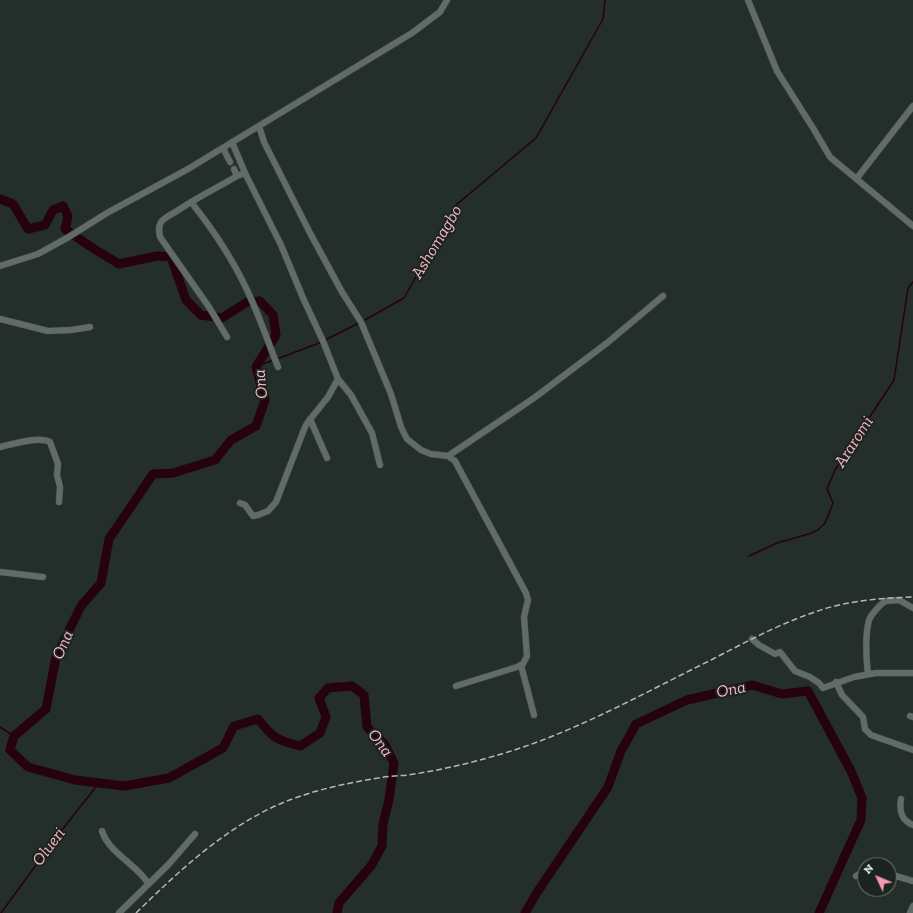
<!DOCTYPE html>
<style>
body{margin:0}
#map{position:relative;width:913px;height:913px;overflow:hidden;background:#242e2a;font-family:"Zilla Slab",serif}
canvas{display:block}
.north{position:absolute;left:857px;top:857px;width:40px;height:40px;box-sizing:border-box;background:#1b2420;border:1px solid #6f7874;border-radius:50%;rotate:314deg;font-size:11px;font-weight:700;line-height:16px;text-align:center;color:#eef5f2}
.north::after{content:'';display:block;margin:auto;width:14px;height:18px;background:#f29aae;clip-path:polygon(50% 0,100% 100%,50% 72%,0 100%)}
</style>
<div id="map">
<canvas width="913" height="913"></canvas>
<div class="north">N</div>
</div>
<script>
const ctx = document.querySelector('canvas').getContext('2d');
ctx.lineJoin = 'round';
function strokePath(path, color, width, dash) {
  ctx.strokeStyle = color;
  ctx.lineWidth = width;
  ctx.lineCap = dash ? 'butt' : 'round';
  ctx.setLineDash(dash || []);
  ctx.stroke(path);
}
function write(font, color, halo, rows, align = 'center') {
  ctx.font = font + ' "Zilla Slab",serif';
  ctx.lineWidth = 4;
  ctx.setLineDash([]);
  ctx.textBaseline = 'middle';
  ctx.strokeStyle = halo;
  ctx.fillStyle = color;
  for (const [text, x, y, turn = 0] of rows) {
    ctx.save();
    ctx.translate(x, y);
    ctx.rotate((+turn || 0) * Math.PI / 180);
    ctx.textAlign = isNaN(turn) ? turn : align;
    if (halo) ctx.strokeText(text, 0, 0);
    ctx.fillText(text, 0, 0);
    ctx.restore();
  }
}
strokePath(new Path2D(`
 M363 321 404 298 456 205 536 138 603 19 605 0
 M325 340 359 323
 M277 359 322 342
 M256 367 273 360
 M749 556 777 543 809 534 818 530 825 523 833 503 827 489 835 470 894 380 908 288 913 282
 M0 727 14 736
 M1 913 58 835 99 783`), '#25020c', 1.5);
strokePath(new Path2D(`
 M0 199 13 204 28 229 45 225 53 210 63 206 68 216 65 229 91 247 119 264 157 256 171 257 186 300 201 315 222 318 247 302 260 301 273 315 276 335 256 367 265 400 256 426 231 440 215 460 173 473 153 474 109 539 101 583 81 606 56 657 46 709 14 736 10 750 28 767 75 780 124 786 169 778 223 748 234 726 258 719C273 738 276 740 300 746L320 733 326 717 319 698 328 688 352 686 364 695 367 727 385 745 394 763 389 800 383 824 382 846 371 866 339 903 337 913
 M525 913 536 894 608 787 621 751 636 724 687 700 752 685 782 694 808 691 851 771 862 798 861 820 819 913`), '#25020c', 9);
const minor = new Path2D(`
 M748 0 777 71 813 128 830 157 913 226
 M259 126 264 142 310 233 342 292 361 322 391 394 401 427 407 439 421 450 431 454 448 456 455 461 526 593 528 600 524 617 527 656 523 664 517 667 456 686
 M232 142 245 173
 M223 148 230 162
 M234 169 237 176 245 173 281 245 303 298 323 341 338 379 351 395 372 433 380 465
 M857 178 913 106
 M191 202C211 227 233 260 247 290 259 315 268 342 278 367
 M0 266 38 254 67 238 107 213 188 169 412 33 440 12 447 0
 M0 319 48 331 71 330 90 327
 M227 337 209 307 160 237C159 232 158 227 161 222 165 217 172 214 177 211 196 198 217 188 237 176
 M310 419 327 458
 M0 447C13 444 39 436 50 442L58 464 57 475 60 487 59 502
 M448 456 534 398 607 343 663 296
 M240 503 245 505 253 516 258 515 268 511 276 502 305 427 308 422 328 397 338 379
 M0 572 43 577
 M752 639 759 645 775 654 780 652 795 671 810 677 819 683 823 688 854 677 876 673H913
 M521 665 534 715
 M868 674C866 659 865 635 869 620 871 615 881 603 886 601L899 600 913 608
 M836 682 842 695 863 717 865 729 871 735 913 750
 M910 716 913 717
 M901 799C899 811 901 820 913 825
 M102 831C109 853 136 864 148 883
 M889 874 913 881
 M856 876 865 871
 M119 913 168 865 195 834
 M910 913 913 906`);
strokePath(minor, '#434c48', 7);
strokePath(minor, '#616c67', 6);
strokePath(new Path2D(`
 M136 913C177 873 219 833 271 808 304 792 342 784 378 778 388 776 398 776 408 775 442 770 475 762 508 752 579 730 644 693 711 660 744 643 777 625 812 613 844 601 879 598 913 597`), '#b3bbb8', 1.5, [6, 3]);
write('italic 17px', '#f8b4c2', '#1b2420', [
 ["Ashomagbo",437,242,-59],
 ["Ona",261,384,-95],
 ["Araromi",854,442,-57],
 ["Ona",63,645,-67],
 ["Ona",731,690,-11],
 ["Ona",380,743,53],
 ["Olueri",49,847,-53]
]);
</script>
